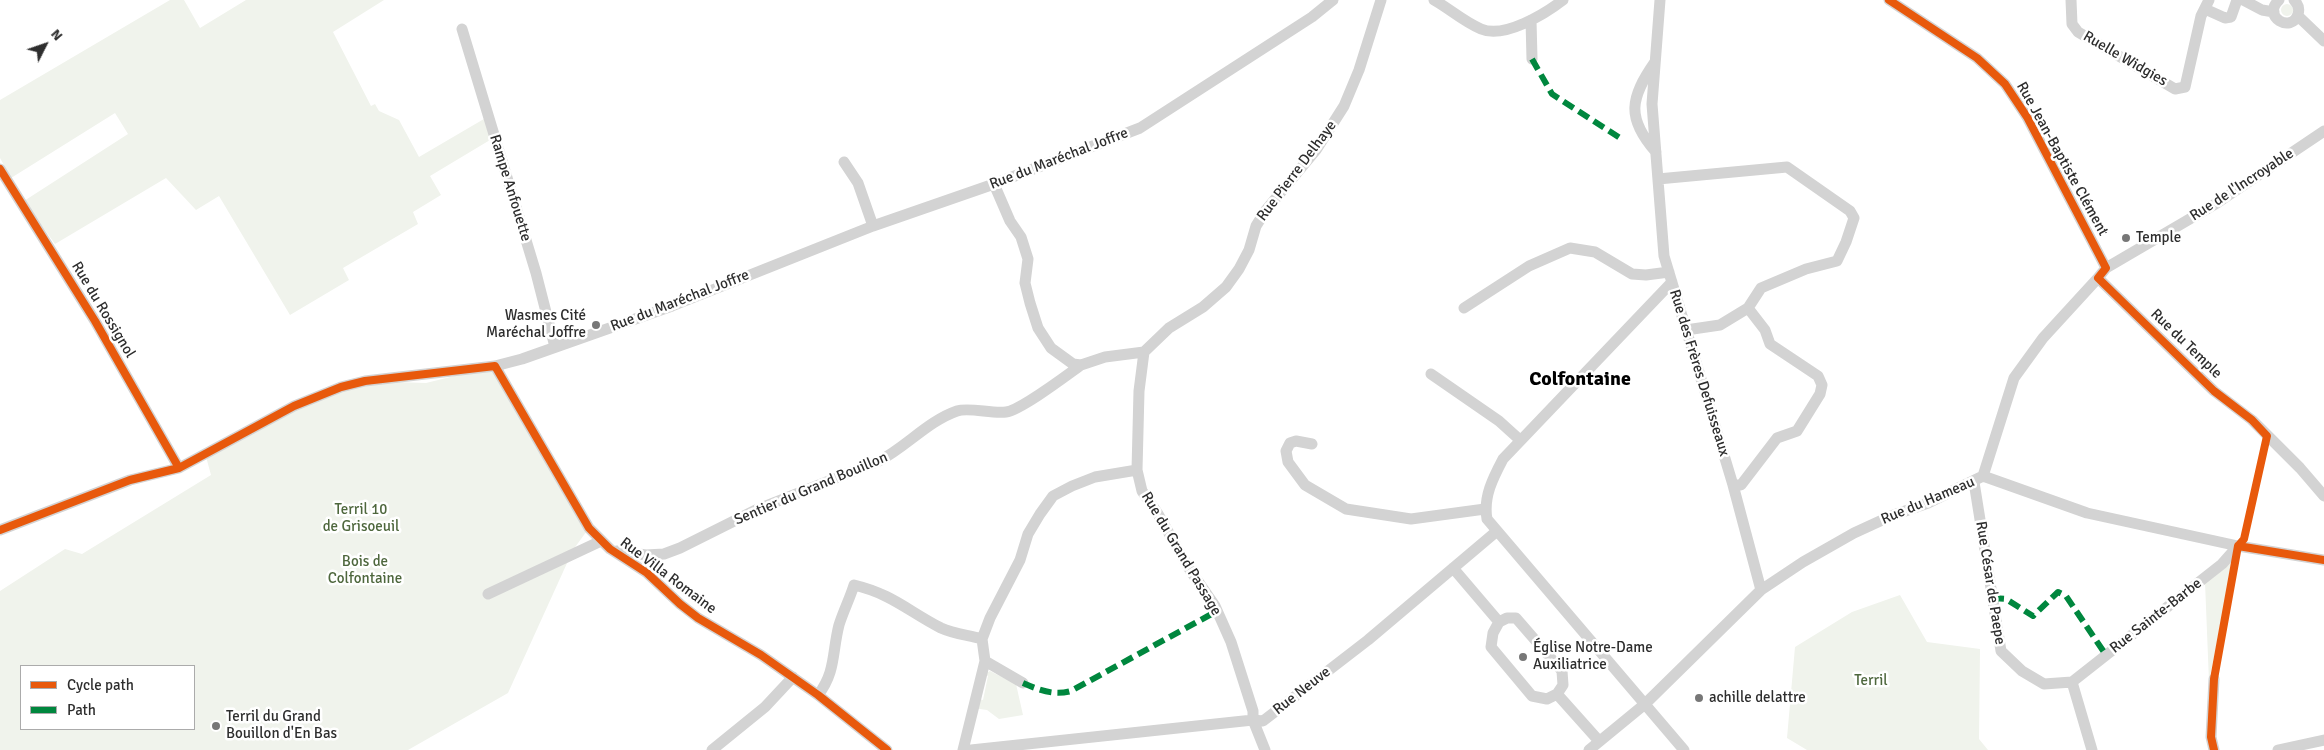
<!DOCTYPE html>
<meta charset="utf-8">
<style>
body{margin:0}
#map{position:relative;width:2324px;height:750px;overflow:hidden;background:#fff;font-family:Signika,sans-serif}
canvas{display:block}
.legend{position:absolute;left:20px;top:665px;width:175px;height:65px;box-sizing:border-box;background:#fff;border:1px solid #ababab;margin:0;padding:6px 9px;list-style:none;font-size:15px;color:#2e2e2e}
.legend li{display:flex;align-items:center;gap:10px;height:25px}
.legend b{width:25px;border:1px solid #ababab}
.north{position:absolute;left:20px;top:20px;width:50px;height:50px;-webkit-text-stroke:4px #fff;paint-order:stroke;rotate:49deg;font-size:14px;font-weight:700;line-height:20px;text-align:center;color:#2e2e2e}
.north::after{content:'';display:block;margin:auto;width:18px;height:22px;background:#2e2e2e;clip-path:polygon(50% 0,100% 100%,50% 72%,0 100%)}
</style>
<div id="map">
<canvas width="2324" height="750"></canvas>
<ul class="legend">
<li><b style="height:6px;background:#e8590c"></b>Cycle path</li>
<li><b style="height:6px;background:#00873e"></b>Path</li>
</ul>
<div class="north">N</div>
</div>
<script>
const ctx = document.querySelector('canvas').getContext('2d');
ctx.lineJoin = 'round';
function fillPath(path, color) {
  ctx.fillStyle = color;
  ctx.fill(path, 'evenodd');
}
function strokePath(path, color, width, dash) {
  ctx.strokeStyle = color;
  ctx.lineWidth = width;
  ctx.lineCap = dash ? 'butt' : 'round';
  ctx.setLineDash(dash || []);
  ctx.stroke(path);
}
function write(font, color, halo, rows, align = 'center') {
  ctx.font = font + ' Signika,sans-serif';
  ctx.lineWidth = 5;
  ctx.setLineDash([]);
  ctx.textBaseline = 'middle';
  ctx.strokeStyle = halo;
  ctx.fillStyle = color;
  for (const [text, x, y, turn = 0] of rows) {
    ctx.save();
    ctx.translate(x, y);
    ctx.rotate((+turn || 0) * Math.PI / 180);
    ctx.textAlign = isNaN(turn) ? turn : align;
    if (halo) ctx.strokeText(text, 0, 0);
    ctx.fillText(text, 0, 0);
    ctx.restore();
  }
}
fillPath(new Path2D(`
 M170 0H184L200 28 246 0H384L333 32 371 106 375 104 379 111 399 120 419 157 489 116 495 137 430 176 441 195 413 212 418 224 343 268 349 280 290 315 219 196 196 210 166 178 55 244 24 201 128 134 115 113 11 178 0 158V100Z
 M2281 10a6 6 0 1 1 12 0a6 6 0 1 1-12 0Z
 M495 366 589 528 573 550 508 693 408 750H0V591L65 549 82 554 211 475 205 453 266 422 365 381 426 383ZM21 666H194V729H21Z
 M2234 554 2209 682 2205 582Z
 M1900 595 1927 642 1980 649 1979 739 1988 750H1807L1787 738 1795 647 1852 612Z
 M990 671 1016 684 1023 715 999 719 987 710 973 708 975 698 983 700 988 676 984 674Z`), '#f0f3ec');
strokePath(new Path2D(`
 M1434 0C1450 9 1464 22 1481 29 1504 39 1545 14 1563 0
 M1660 0 1652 104 1664 256 1733 485 1761 590
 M1889 0 1977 58 2005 84 2027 117 2106 268
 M2071 0 2072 24 2078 32 2175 89 2185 87 2201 16 2209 0
 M2243 0 2262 10 2274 12
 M2279 0C2261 17 2292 34 2298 14 2300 8 2298 4 2294 0
 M2205 9 2225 18 2231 17 2237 0
 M2298 16 2324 41
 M1531 20 1532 59
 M462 29 536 273 555 347
 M1655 62C1630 98 1626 118 1656 152
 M2324 131 2217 203 2106 268 2098 278 2214 391 2252 420 2300 468 2324 496
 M844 162 858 183 873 226
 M0 169 95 321 179 468
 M1658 179 1787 167 1850 211 1854 218 1846 242 1837 261 1806 269 1761 288 1748 308
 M994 184 1010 221 1021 237 1028 259 1025 283 1030 303 1038 328 1051 348 1073 364 1081 365 1105 357 1144 352
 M1672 282 1503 459C1493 478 1483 497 1487 519L1684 750
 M1464 308 1529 266 1570 248 1595 252 1632 274 1646 275 1669 272
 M1686 330 1720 325 1748 308 1765 330 1770 344 1818 376 1822 385 1820 394 1797 431 1777 438 1741 485H1733
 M495 366 589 528 610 549 647 573 680 604 698 618 761 655 818 695 887 750
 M1431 374 1499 421 1520 440
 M1312 444 1296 441 1290 443 1286 451 1288 462 1305 485 1346 509 1411 519 1485 509
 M1983 476 2014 378 2043 338 2098 278
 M1974 482 2001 651 2022 671 2044 684 2072 682 2092 750
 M0 530 130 480 179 468 294 406 341 387 365 381 495 366 522 359 672 306 873 226 994 184 1140 128 1312 17 1333 0
 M617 551 646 555 664 554 680 548 758 509 879 461C906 447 928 421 957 411 969 407 992 414 1006 412 1021 410 1067 375 1081 365
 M1453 568 1499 622 1507 618H1516L1562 671 1563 685 1557 694 1547 699 1532 696 1491 647 1493 633 1499 622
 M488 594 601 541
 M985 661 1023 683
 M2072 682 2222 564 2238 546
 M1557 694 1599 741
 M818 695C836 672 832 652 839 625 843 612 850 598 854 585 892 594 908 611 941 628 954 634 968 635 982 639
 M712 750 765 707 793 677
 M963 750 985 661 982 639 990 618 1020 560 1028 534 1040 514 1053 496 1072 486 1095 477 1137 470
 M971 750 1253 720 1263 721 1368 640 1497 531
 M1265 750 1253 720V711L1231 642 1215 606 1190 570 1158 514 1142 491 1137 470 1139 391 1144 352 1169 328 1203 307 1226 287 1239 269 1249 250 1256 226 1266 210 1316 150 1344 106 1359 70 1381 0
 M1589 750 1645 704 1761 590 1803 562 1854 533 1891 516 1928 503 1983 476 2087 513 2238 546 2324 560
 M2214 750 2211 737 2214 679
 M2278 750 2324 740`), '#d3d3d3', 11);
strokePath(new Path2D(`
 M1532 59 1552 94 1620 138
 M1992 598 2006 599 2033 616 2058 592 2066 596 2106 655
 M1023 683C1039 690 1054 696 1071 691L1217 611`), '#00873e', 6, [12, 6]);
strokePath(new Path2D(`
 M1889 0 1977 58 2005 84 2027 117 2106 268 2098 278 2214 391 2252 420 2267 436 2244 539 2238 546 2214 679 2211 737 2214 750
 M0 169 95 321 179 468
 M0 530 130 480 179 468 294 406 341 387 365 381 495 366 589 528 610 549 647 573 680 604 698 618 761 655 818 695 887 750
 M2238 546 2324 560`), '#e8590c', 8);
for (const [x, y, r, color] of [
 [2126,238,5,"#777"],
 [596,325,5,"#777"],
 [1523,657,5,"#777"],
 [1699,698,5,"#777"],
 [216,726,5,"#777"]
]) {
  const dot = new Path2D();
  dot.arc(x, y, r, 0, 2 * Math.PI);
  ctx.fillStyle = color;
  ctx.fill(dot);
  strokePath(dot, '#fff', 2);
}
write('15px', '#2e2e2e', '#fff', [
 ["Ruelle Widgies",2125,59,30],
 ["Rue du Maréchal Joffre",1059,159,-21],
 ["Rue Jean-Baptiste Clément",2062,159,61],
 ["Rue Pierre Delhaye",1297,171,-53],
 ["Rue de l'Incroyable",2242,185,-33],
 ["Rampe Anfouette",510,188,73],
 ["Rue du Maréchal Joffre",680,301,-21],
 ["Rue du Rossignol",103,310,59],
 ["Rue du Temple",2186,344,44],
 ["Rue des Frères Defuisseaux",1699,373,73],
 ["Sentier du Grand Bouillon",811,489,-23],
 ["Rue du Hameau",1928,501,-23],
 ["Rue du Grand Passage",1181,554,59],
 ["Rue Villa Romaine",668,576,37],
 ["Rue César de Paepe",1990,583,81],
 ["Rue Sainte-Barbe",2156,616,-38],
 ["Rue Neuve",1302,691,-38]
]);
write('15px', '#2e2e2e', '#fff', [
 ["Temple",2136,238],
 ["Wasmes Cité",586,316,"right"],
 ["Maréchal Joffre",586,333,"right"],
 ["Église Notre-Dame",1533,648],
 ["Auxiliatrice",1533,665],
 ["achille delattre",1709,698],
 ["Terril du Grand",226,717],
 ["Bouillon d'En Bas",226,734]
], 'left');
write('15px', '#4e673d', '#fff', [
 ["Terril 10",361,510],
 ["de Grisoeuil",361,527],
 ["Bois de",365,562],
 ["Colfontaine",365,579],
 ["Terril",1871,681]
]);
write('bold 20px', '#000', '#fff', [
 ["Colfontaine",1580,380]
]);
</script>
